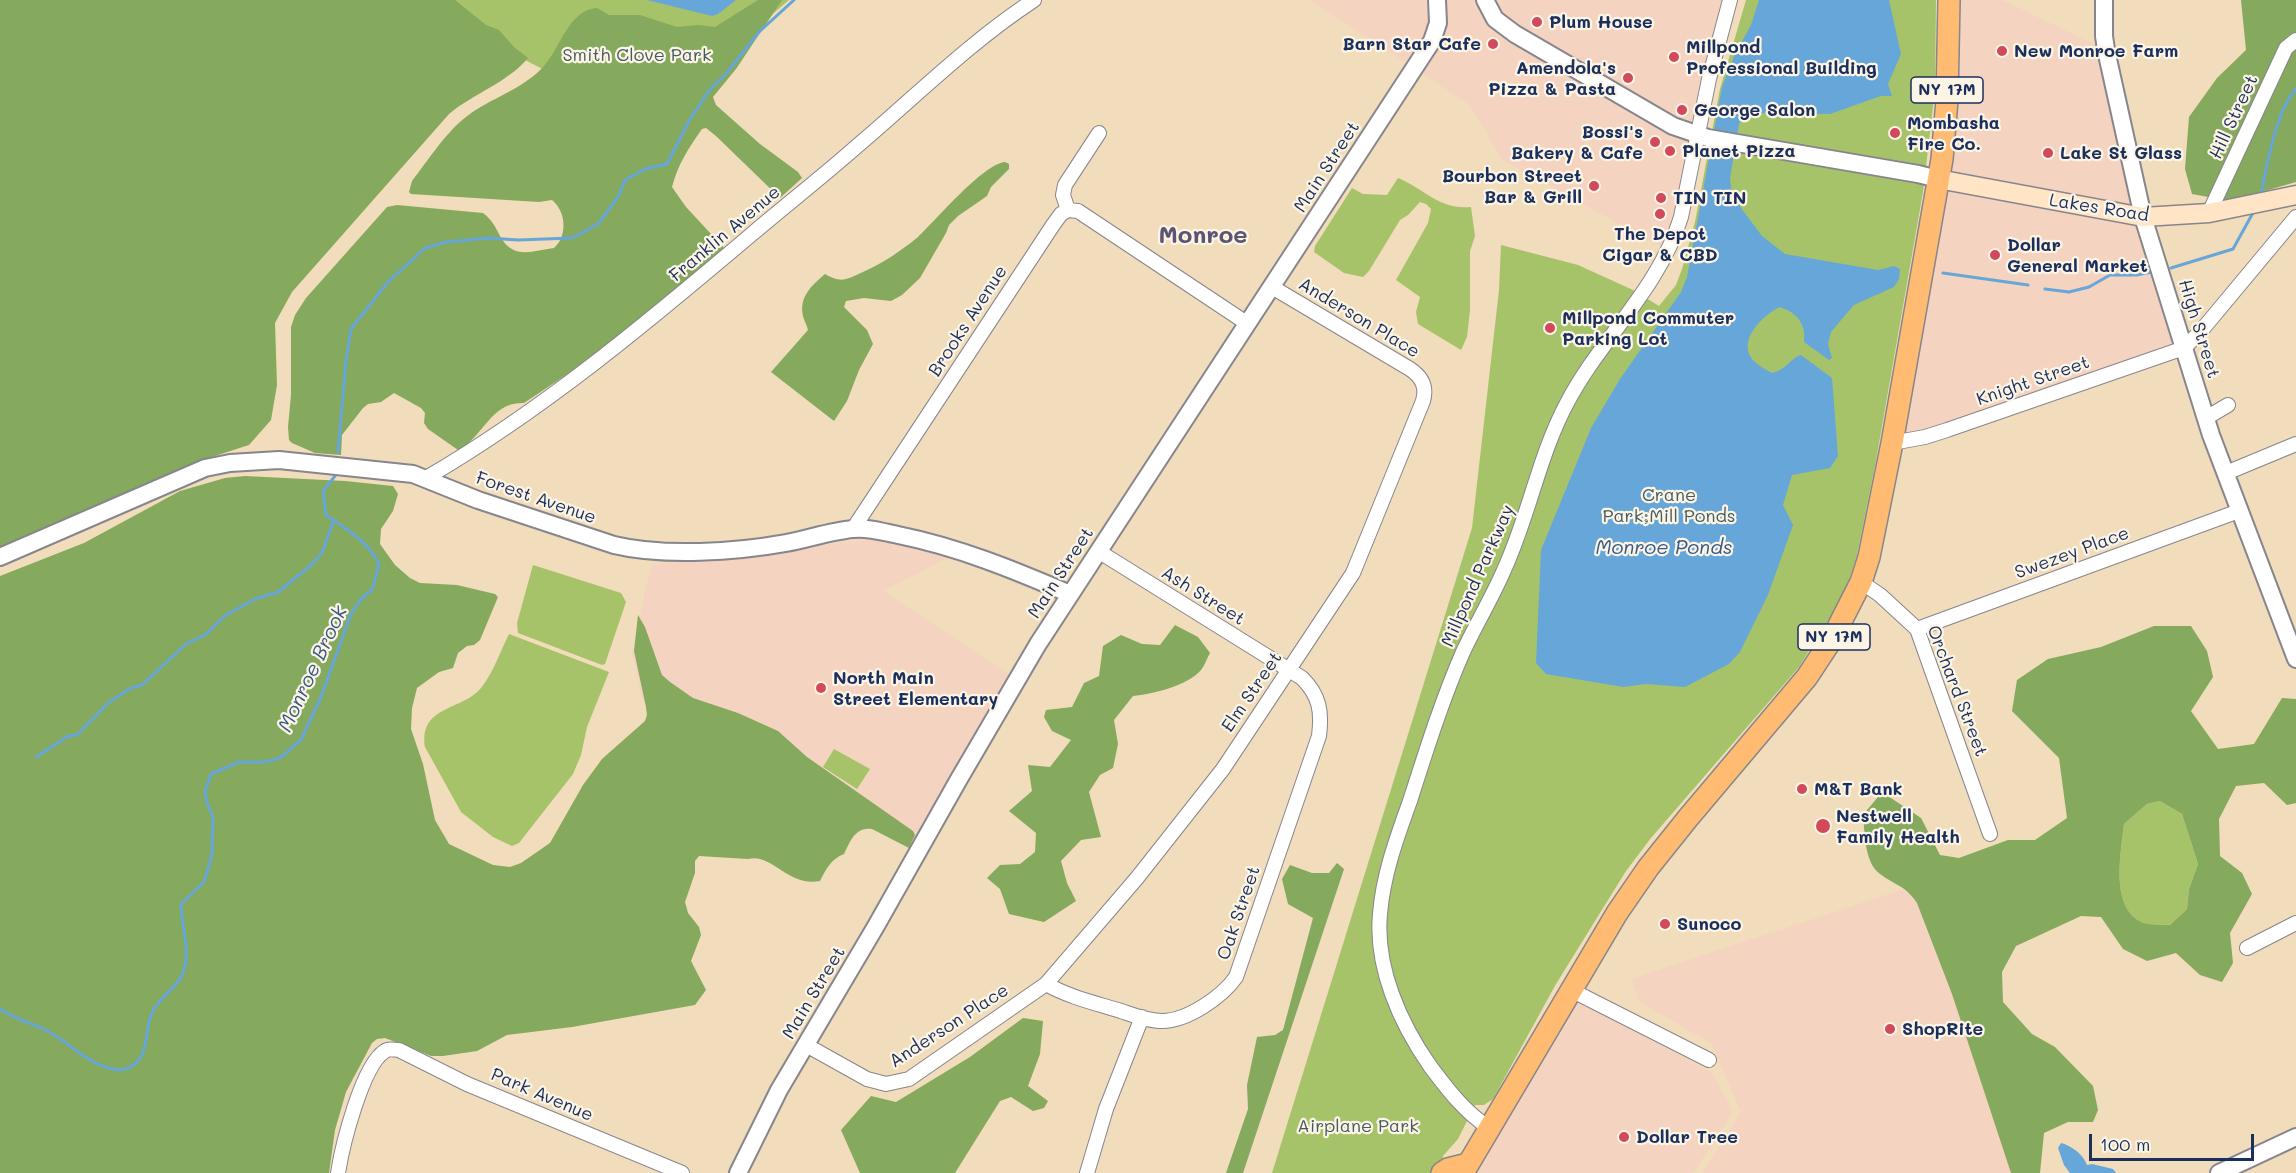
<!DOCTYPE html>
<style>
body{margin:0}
#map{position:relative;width:2296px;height:1173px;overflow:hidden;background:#f1dcbb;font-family:Mali,sans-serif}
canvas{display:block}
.scale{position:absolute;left:2089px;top:1134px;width:165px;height:27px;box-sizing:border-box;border:3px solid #1b2f5e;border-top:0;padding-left:8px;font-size:18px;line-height:21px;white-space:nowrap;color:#1b2f5e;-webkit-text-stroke:4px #fcf5e5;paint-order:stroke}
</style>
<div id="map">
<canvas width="2296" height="1173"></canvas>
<div class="scale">100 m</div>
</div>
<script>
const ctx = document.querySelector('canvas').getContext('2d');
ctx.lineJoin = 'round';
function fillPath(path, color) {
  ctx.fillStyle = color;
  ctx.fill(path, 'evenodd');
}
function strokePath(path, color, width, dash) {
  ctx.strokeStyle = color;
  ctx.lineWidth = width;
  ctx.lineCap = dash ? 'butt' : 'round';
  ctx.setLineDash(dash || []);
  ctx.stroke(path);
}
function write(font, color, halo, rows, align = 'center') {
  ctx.font = font + ' Mali,sans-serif';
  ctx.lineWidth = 4.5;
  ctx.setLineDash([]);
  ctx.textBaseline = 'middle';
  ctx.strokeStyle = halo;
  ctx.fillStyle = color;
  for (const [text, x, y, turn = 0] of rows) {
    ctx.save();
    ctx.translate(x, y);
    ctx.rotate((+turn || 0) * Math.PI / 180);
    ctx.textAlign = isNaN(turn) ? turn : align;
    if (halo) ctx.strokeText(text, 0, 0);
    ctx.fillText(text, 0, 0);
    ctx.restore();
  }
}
fillPath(new Path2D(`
 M1311 0H1735L1669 251 1503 160 1470 105Z
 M1949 0H2002L2106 50 2184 348 1892 443 1925 259Z
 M869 538 951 556 883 591 1010 675 919 842 752 733 643 701 632 653 646 587 653 565 779 552Z
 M1916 885 2018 1173H1703L1741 1112 1712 1044 1639 1001 1632 979Z
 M1568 995 1712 1073 1733 1112 1693 1173H1463Z`), '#f4d3c0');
fillPath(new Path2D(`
 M409 0H789L699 77 643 121Z
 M1746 0H1936L1935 90 1923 192 1875 466 1857 555 1844 595 1799 667 1651 838 1626 871 1556 984 1493 1099 1484 1105H1475L1458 1139 1443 1156 1442 1173H1272L1472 528 1499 290 1501 245 1578 265 1633 290 1659 306 1676 285 1682 269 1695 222 1720 89Z
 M1398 178C1425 189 1439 210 1471 207L1475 236 1470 251V310L1467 337 1461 350 1418 324 1416 312 1420 297 1396 280 1428 223 1431 209 1426 204 1420 202 1408 215 1400 220 1369 271 1363 277 1344 273 1314 252 1315 246 1352 188 1363 194 1387 195Z
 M533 565 621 593 626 602 605 664 602 665 518 633 517 623Z
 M509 634 609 672 587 727 581 755 573 774 519 843 512 846 493 837 461 812 425 747C419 705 462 711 481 688 492 675 501 650 509 634Z
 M834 749 870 769 857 789 823 767Z
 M2160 801 2182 814 2198 864 2189 889 2187 909 2170 925C2162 924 2148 926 2141 923 2110 907 2121 852 2124 824L2147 804Z`), '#a7c369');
fillPath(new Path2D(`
 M0 0H455L486 25 499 30 514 47 528 58C507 83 474 93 449 114L292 292 275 323 277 385 271 420 249 445 193 463 38 532 0 547Z
 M758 0H782L736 69 713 97 716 105 760 144 798 172 802 178 780 198 716 136 706 128 702 129C688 149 678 164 672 187L686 207 724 248 593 357 524 403C491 401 483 438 458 450L428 429 424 423 425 413 421 408 394 393 381 402 368 404 363 408 342 435 341 455 315 453 292 443 289 440 288 427 291 395V327L295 315 306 298 387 207 397 205 483 213C492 220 495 226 500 236 513 260 532 251 554 248 568 236 566 211 552 200L539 202 411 194 409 192 412 181C427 162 446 132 466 117 490 98 522 90 543 67 561 48 568 10 597 8L609 15H640L677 27 698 25 715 27Z
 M2241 0H2296V182L2230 201 2192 194 2185 169 2189 117 2217 78 2246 50Z
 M1005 162 1009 164V169L991 187 987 196 958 216 949 225 946 233 920 278 902 295 891 301 864 298 846 301 844 307 867 330 873 344 859 370 847 401 834 421 771 372 808 330C807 325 804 321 803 316 799 297 811 286 825 274 842 284 847 279 863 272 883 263 901 251 918 237 936 220 983 164 1005 162Z
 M245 476 345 481 393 486 398 494 393 511 381 529 380 544 395 565 410 578 420 583 457 585 495 594 498 597 480 640 474 645 467 646 458 653 453 668 439 672 417 688 412 708 411 729 423 764 435 820 449 844 493 865 510 867 521 863 550 843 583 785 602 759 645 721 647 715 646 707 634 651 638 615 645 627 662 675 670 682 693 698 738 713 778 731 807 757 913 831 915 835 909 848 872 829C855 826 850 842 844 854 831 859 826 869 820 881 787 887 773 853 748 859L699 856 695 861V873L685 902 688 913 699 927 701 935 691 961 706 990 695 1005 572 1027 507 1035 477 1051 443 1056H431L385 1038 377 1039 372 1043 346 1092 335 1130 329 1173H0V576L84 543 180 491 225 478Z
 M1175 625 1198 637 1210 653C1207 658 1205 665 1201 670 1187 686 1153 694 1133 696L1114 720 1118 744 1113 768 1100 775 1089 792 1101 837 1081 840 1061 861 1067 883 1076 901 1044 922 1009 914 1000 889 987 878 1000 865 1020 864 1035 852 1036 833 1009 811 1032 791 1028 765 1050 767 1071 740 1052 731 1044 717 1046 710 1072 707 1084 683 1099 676 1103 646 1121 635 1142 644 1160 645Z
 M2154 626H2191L2207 651 2213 677 2191 711 2218 749 2254 744 2282 698 2296 699V803L2287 805 2264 783 2236 786 2219 819 2220 856 2242 873 2252 894 2230 933 2233 963 2222 982 2200 975 2176 953 2147 961 2123 949 2101 917 2081 916 2016 946 2002 972 2003 1002 2032 1034 2055 1047 2093 1086 2098 1110 2093 1122H2068L2044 1133 2040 1173H2011L1952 994 1917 903C1905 885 1896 886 1880 874 1864 862 1865 833 1863 815L1882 792 1921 818 1940 855 1959 858 2008 840H2035L2067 818 2059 758 2012 711 2017 680 2048 659 2101 647ZM2160 801 2182 814 2198 864 2189 889 2187 909 2170 925C2161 924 2148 926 2141 922 2110 907 2121 852 2124 824L2147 804Z
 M1337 863 1344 869 1243 1173H1226L1248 1109 1247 1085 1257 1037 1275 1035 1283 1030 1313 918 1288 904 1282 879 1290 865 1312 873H1329Z
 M1023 1018 1043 1021 1040 1054 1028 1086 1048 1101 1044 1108 1033 1111 1011 1097 1000 1101 955 1173H860L841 1130 871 1096 896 1102 970 1057Z`), '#85a95d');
fillPath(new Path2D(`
 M647 0H736L718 14 712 16Z
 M1759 0H1889L1901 54 1888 84 1892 96H1881L1830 114 1749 113 1739 124 1730 178 1731 188 1741 208 1762 236 1785 254 1878 270 1894 266 1900 269 1899 279 1894 287 1854 305 1831 332 1828 344 1832 358 1829 360 1804 342C1806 323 1797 313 1780 307 1764 314 1737 340 1752 359 1757 365 1765 369 1772 373 1788 369 1790 358 1801 355L1832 378 1838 456 1830 468 1792 475 1783 505 1793 525 1768 595 1740 652 1729 664 1685 687 1646 684 1623 687 1546 674 1536 663 1541 550 1591 428 1620 379 1681 292 1687 277 1722 87 1735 54 1751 25Z
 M2061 1143C2072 1146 2083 1154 2087 1165L2092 1164 2113 1169 2116 1173H2070L2064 1165 2058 1148Z`), '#67a6d9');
strokePath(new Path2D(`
 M2261 194C2267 166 2276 110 2296 89
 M2171 268 2233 249 2254 211
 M1943 273 2028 285
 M2045 289 2069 292 2089 287 2110 275H2137L2151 272
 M338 452 346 360 351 329 388 282 425 248 446 242 489 238 518 240 572 238 598 224 618 197 625 180 645 169 667 164 690 119 711 88 725 75 759 32 794 0
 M36 757 68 736 77 735 109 702 131 688 142 685 186 644 205 635 226 615 255 599 278 592 310 566 322 553 333 522
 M0 1009C13 1018 27 1022 42 1028 66 1039 86 1064 113 1069 120 1071 129 1069 135 1064 149 1053 145 1028 152 1013 158 999 174 990 181 977 193 956 181 927 181 904L204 882 212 855 213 817 207 803 205 792 211 774 239 762H265L280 758 301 740 321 697 351 614 361 599 372 590 379 564C367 540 347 530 326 515L323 491 335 476`), '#67a6d9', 3);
const minor = new Path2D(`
 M1068 210 1078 211 1248 324
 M1068 210 1063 195 1065 185 1099 133
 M2209 213 2286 48 2296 40
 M2206 418 2228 405
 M1892 443 1925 437 1947 430 2184 348 2201 331 2296 217
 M2226 473 2296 444
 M426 478C543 410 648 322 752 234 786 205 822 177 856 147 915 97 970 42 1034 0
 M853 529 1053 225 1061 214 1068 210
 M1861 582 1880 595 1917 629 1990 834
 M1917 629 2239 511
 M2247 948 2296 923
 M1046 984C1069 997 1095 1003 1121 1011 1133 1015 1148 1021 1162 1021 1187 1021 1222 997 1236 977L1319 736C1322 712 1320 696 1302 678L1098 551
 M1571 990 1709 1060
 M806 1045 867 1079 886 1084 909 1079 1046 984 1137 878 1223 769 1353 573 1423 401C1427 387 1422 377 1410 369L1272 287
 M1489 1128C1464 1111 1448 1090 1430 1066 1400 1023 1375 967 1380 914 1383 875 1397 837 1410 801 1426 751 1442 700 1463 652 1476 624 1492 598 1504 570 1529 516 1539 455 1567 403 1601 338 1659 289 1681 217L1709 79 1730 0
 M338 1173C342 1147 362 1065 385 1051 389 1048 394 1050 399 1050L467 1084 682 1173
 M1087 1173 1106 1109 1142 1017`);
const tertiary = new Path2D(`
 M1485 0 1495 19 1515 34 1673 126 1708 138 1918 174 1938 179
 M2104 0V36L2106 50 2143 217 2211 435 2296 659
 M0 557 205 468 230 463 279 460 413 474 478 500 614 545C664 557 736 552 786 543 808 539 831 531 853 529 868 527 883 532 898 535 958 547 1014 570 1070 594
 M738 1173 779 1090 876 926 959 779 1038 644 1432 41 1438 23 1437 0
 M2219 1173 2296 1137`);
const secondary = new Path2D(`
 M1938 179 2143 217 2209 213 2296 195`);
const primary = new Path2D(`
 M1442 1173 1448 1169 1468 1164
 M1463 1173 1617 913 1648 868 1688 818 1807 677 1832 639 1861 582 1869 557 1892 443 1942 159 1947 100 1949 0`);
strokePath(minor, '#86868c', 16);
strokePath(tertiary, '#86868c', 20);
strokePath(secondary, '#86868c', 21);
strokePath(primary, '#86868c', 24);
strokePath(minor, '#fff', 14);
strokePath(tertiary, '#fff', 16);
strokePath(secondary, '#ffe4c6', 18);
strokePath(primary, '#ffbb71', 21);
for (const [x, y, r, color] of [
 [1537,22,6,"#d1495b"],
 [1493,44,6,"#d1495b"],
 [2002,51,6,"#d1495b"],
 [1674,57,6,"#d1495b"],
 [1628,78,6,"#d1495b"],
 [1682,110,6,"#d1495b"],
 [1895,133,6,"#d1495b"],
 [1655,142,6,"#d1495b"],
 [1670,151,6,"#d1495b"],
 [2048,153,6,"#d1495b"],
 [1594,186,6,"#d1495b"],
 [1661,198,6,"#d1495b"],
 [1660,214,6,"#d1495b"],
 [1995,255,6,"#d1495b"],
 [1550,328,6,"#d1495b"],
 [821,688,6,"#d1495b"],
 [1802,789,6,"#d1495b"],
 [1823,826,8,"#d1495b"],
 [1665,924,6,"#d1495b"],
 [1890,1029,6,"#d1495b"],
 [1624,1137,6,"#d1495b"]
]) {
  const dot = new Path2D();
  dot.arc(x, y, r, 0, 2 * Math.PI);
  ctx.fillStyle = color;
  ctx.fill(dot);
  strokePath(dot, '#fcf5e5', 2);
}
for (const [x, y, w] of [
 [1947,90,72],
 [1834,637,72]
]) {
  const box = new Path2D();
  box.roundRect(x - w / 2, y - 13, w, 26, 4.5);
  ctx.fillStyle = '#fcf5e5';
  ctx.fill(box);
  strokePath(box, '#1b2f5e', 1.5);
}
write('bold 16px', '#1b2f5e', null, [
 ["NY 17M",1947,90],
 ["NY 17M",1834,637]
]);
write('bold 18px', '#1b2f5e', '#fcf5e5', [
 ["Plum House",1549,22],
 ["Barn Star Cafe",1481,44,"right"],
 ["Millpond",1686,47],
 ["Professional Building",1686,68],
 ["New Monroe Farm",2014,51],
 ["Amendola's",1616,68,"right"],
 ["Pizza & Pasta",1616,89,"right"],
 ["George Salon",1694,110],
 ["Mombasha",1907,123],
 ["Fire Co.",1907,144],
 ["Bossi's",1643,132,"right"],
 ["Bakery & Cafe",1643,153,"right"],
 ["Planet Pizza",1682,151],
 ["Lake St Glass",2060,153],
 ["Bourbon Street",1582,176,"right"],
 ["Bar & Grill",1582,197,"right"],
 ["TIN TIN",1673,198],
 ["The Depot",1660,234,"center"],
 ["Cigar & CBD",1660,255,"center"],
 ["Dollar",2007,245],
 ["General Market",2007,266],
 ["Millpond Commuter",1562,318],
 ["Parking Lot",1562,339],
 ["North Main",833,678],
 ["Street Elementary",833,699],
 ["M&T Bank",1814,789],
 ["Nestwell",1836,816],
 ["Family Health",1836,837],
 ["Sunoco",1677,924],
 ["ShopRite",1902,1029],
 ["Dollar Tree",1636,1137]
], 'left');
write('18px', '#455b61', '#fcf5e5', [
 ["Smith Clove Park",637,55],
 ["Crane",1669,495],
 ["Park;Mill Ponds",1669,516],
 ["Airplane Park",1358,1126]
]);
write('18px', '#1b2f5e', '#fcf5e5', [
 ["Hill Street",2234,117,-65],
 ["Main Street",1327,167,-57],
 ["Lakes Road",2099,208,9],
 ["Franklin Avenue",725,234,-40],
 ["Anderson Place",1359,318,31],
 ["Brooks Avenue",968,321,-57],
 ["High Street",2199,329,73],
 ["Knight Street",2033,381,-19],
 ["Forest Avenue",536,498,19],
 ["Swezey Place",2072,553,-20],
 ["Main Street",1061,573,-57],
 ["Millpond Parkway",1478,576,-66],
 ["Ash Street",1203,596,32],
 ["Orchard Street",1957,691,69],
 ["Elm Street",1252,692,-56],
 ["Oak Street",1239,913,-71],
 ["Main Street",814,993,-59],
 ["Anderson Place",949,1026,-33],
 ["Park Avenue",542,1095,23]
]);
write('italic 20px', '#365989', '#fcf5e5', [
 ["Monroe Ponds",1664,548],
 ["Monroe Brook",313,669,-65]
]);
write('bold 24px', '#5b5472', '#fcf5e5', [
 ["Monroe",1203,236]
]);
</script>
